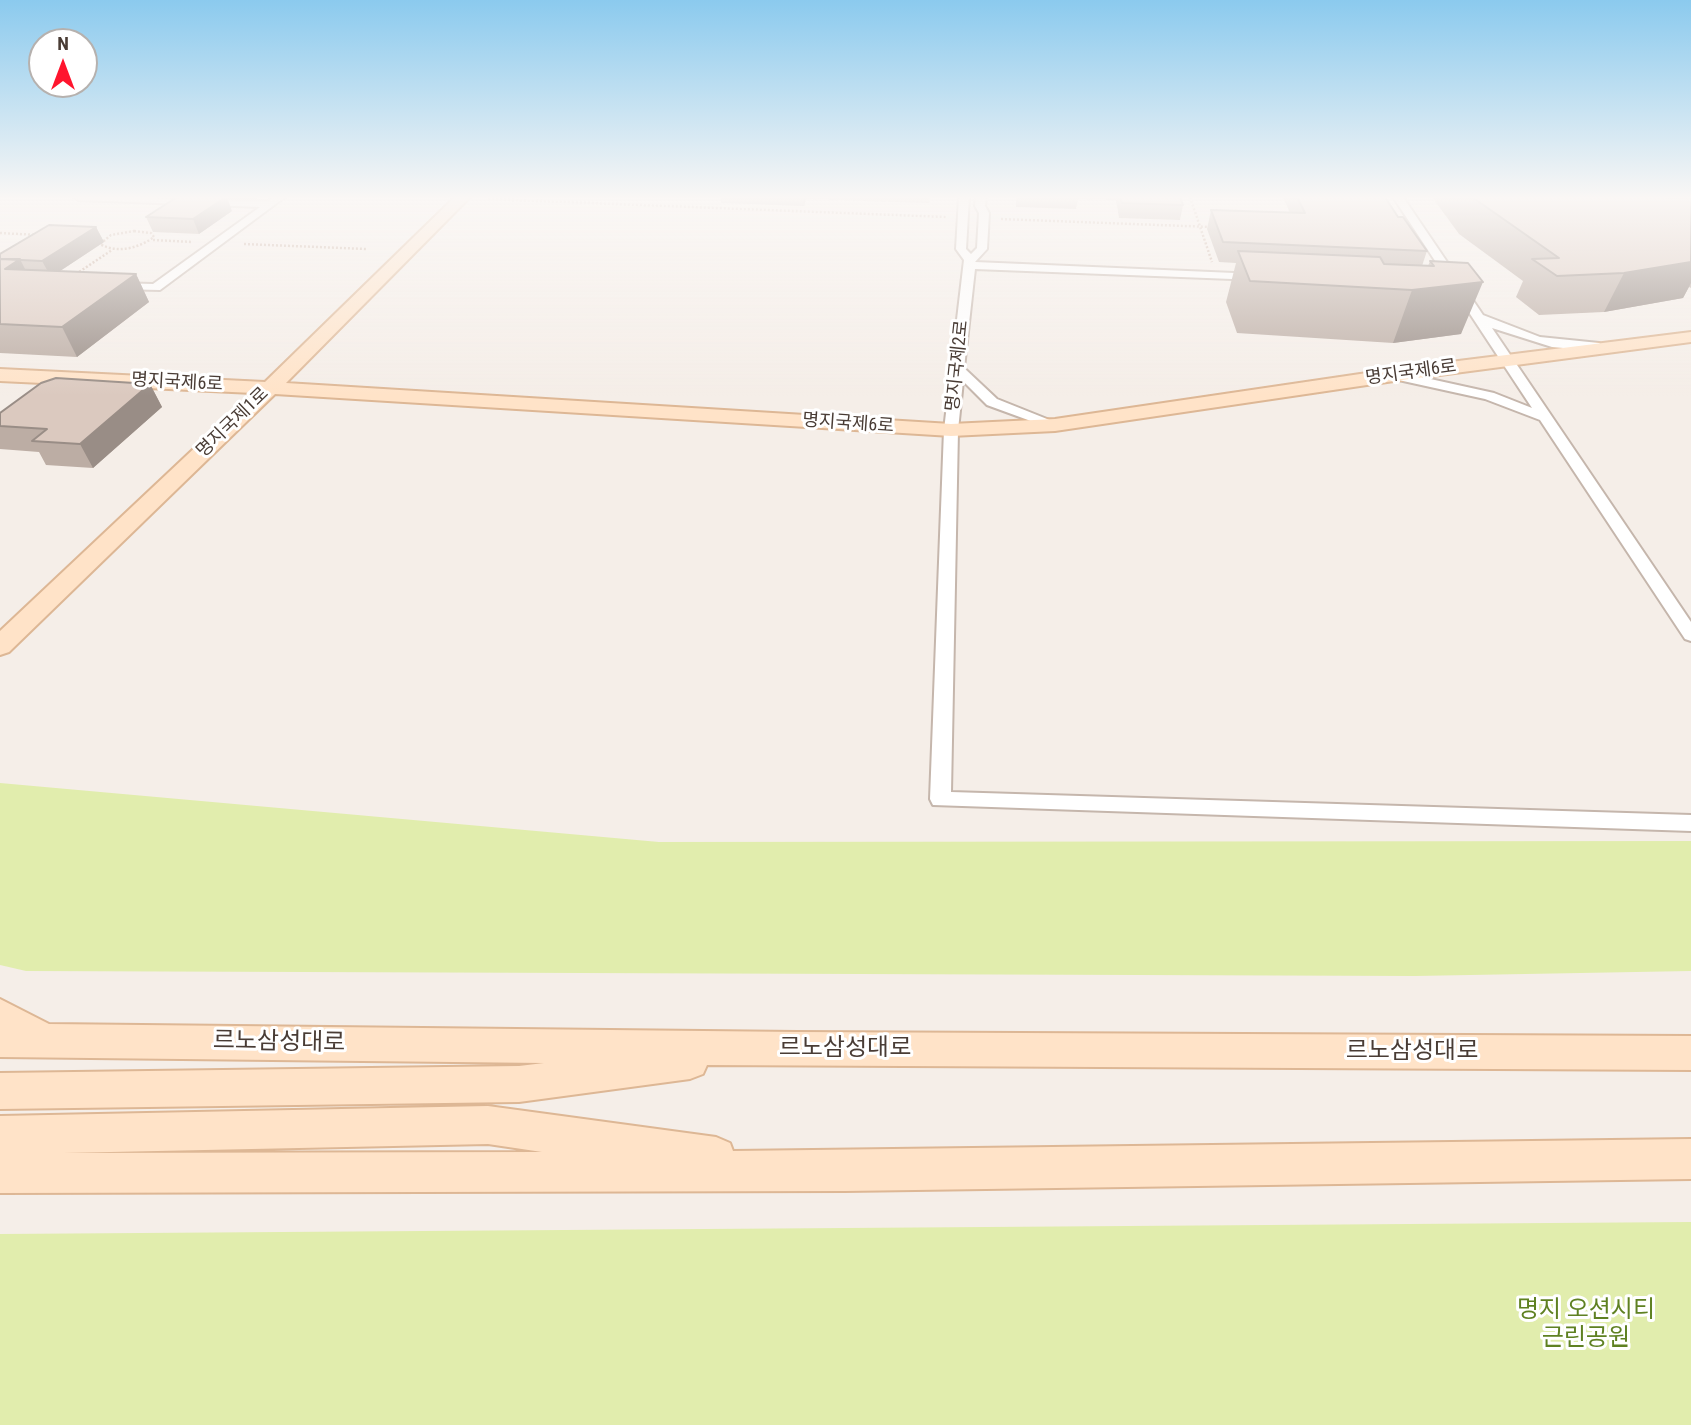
<!DOCTYPE html>
<meta charset="utf-8">
<style>
body{margin:0}
#map{position:relative;width:1691px;height:1425px;overflow:hidden;background:#f5eee8;font-family:"Roboto Condensed",sans-serif}
canvas{display:block}
.north{position:absolute;left:28px;top:28px;width:70px;height:70px;box-sizing:border-box;background:#fff;border:2px solid #b6b1ae;border-radius:50%;rotate:0deg;font-size:19px;font-weight:700;line-height:28px;text-align:center;color:#493c35}
.north::after{content:'';display:block;margin:auto;width:24px;height:32px;background:#ff152e;clip-path:polygon(50% 0,100% 100%,50% 72%,0 100%)}
</style>
<div id="map">
<canvas width="1691" height="1425"></canvas>
<div class="north">N</div>
</div>
<script>
const ctx = document.querySelector('canvas').getContext('2d');
ctx.lineJoin = 'round';
function fillPath(path, color) {
  ctx.fillStyle = color;
  ctx.fill(path, 'evenodd');
}
function strokePath(path, color, width, dash) {
  ctx.strokeStyle = color;
  ctx.lineWidth = width;
  ctx.lineCap = dash ? 'butt' : 'round';
  ctx.setLineDash(dash || []);
  ctx.stroke(path);
}
function write(font, color, halo, rows, align = 'center') {
  ctx.font = font + ' "Roboto Condensed","Noto Sans KR",sans-serif';
  ctx.lineWidth = 6;
  ctx.setLineDash([]);
  ctx.textBaseline = 'middle';
  ctx.strokeStyle = halo;
  ctx.fillStyle = color;
  for (const [text, x, y, turn = 0] of rows) {
    ctx.save();
    ctx.translate(x, y);
    ctx.rotate((+turn || 0) * Math.PI / 180);
    ctx.textAlign = isNaN(turn) ? turn : align;
    if (halo) ctx.strokeText(text, 0, 0);
    ctx.fillText(text, 0, 0);
    ctx.restore();
  }
}
fillPath(new Path2D(`
 M0 783 659 842 1691 841V971L1415 976 26 971 0 965Z
 M1691 1222V1425H0V1234Z`), '#e1edad');
const street = new Path2D(`
 M74 197 268 201 274 197H285L160 290 116 289 110 286 116 283 153 284 260 207 79 200Z
 M959 197H969L966 249 971 254 977 248 979 213 975 206 976 197H986L985 206 989 213 987 249 975 262 1258 274 1264 277 1258 280 975 269 964 368 997 399 1062 425 1060 428H1050L987 405 963 381 958 430 951 792 1691 815V831L933 805 930 799 944 430 964 260 956 249Z
 M1393 197H1403L1483 315 1540 337 1599 343 1605 347 1599 351 1552 347 1492 328 1691 622V641L1685 639 1540 420 1485 399 1394 379 1387 375 1394 371 1494 393 1532 408Z`);
const secondary = new Path2D(`
 M455 197H470L286 383 951 424 1055 419 1394 369 1691 332V342L1394 381 1055 431 951 436 275 394 9 652 0 655V631L253 393 0 381V369L265 382Z
 M0 999 49 1024 797 1032 1691 1036V1070L707 1065 703 1074 690 1079 519 1102 0 1109V1073L519 1066 544 1063 0 1057Z
 M488 1106 716 1137 730 1143 733 1151 1691 1139V1179L845 1191 0 1193V1116ZM488 1144 542 1152 63 1153Z`);
strokePath(street, '#c5b6ac', 4);
strokePath(secondary, '#ddb795', 4);
strokePath(new Path2D(`
 M1190 197 1212 262
 M488 199 946 217
 M1001 219 1212 227
 M134 231 151 233 154 237C139 248 117 254 100 244L111 235Z
 M0 233 38 235
 M153 240 193 242
 M244 244 366 249
 M76 274 112 250`), '#c5aa99', 2.5, [2, 2]);
fillPath(street, '#fff');
fillPath(secondary, '#ffe3c8');
fillPath(new Path2D(`
 M721 197H930L929 203 806 199 804 206 721 203Z
 M1016 197H1180L1183 205 1180 220 1119 218 1116 200 1078 199 1076 209 1016 207Z
 M1283 197H1385L1398 217 1427 251 1422 266H1428L1430 261 1468 263 1461 334 1393 343 1237 333 1226 302 1236 263 1219 262 1207 229 1211 210 1290 213Z
 M1432 197H1665L1666 198 1691 197V288L1689 287 1683 298 1604 312 1539 315 1516 297 1523 281 1459 234Z
 M232 211 199 234 153 232 146 217Z
 M96 227 104 242 60 271 136 274 149 302 77 357 0 353V254Z
 M150 384 162 407 93 468 46 465 39 452 0 449V413Z`), '#bcada4');
fillPath(new Path2D(`
 M227 197 232 211 199 234 193 219Z
 M803 197H806L804 206Z
 M96 227 104 242 51 277 42 261Z
 M20 259 34 287 5 269Z
 M1691 262V283L1683 298 1604 312 1624 273Z
 M136 274 149 302 77 357 62 327Z
 M1483 282 1461 334 1393 343 1412 290Z
 M150 384 162 407 93 468 80 444Z`), '#998d86');
const building = new Path2D(`
 M177 197H226L193 219 146 217Z
 M1120 197H1180L1183 205 1122 203Z
 M1297 197H1385L1398 217H1403L1427 251 1223 242 1211 210 1305 213Z
 M1472 197H1665L1666 198 1691 197V262L1624 273 1557 276 1532 259 1559 258Z
 M49 225 96 227 42 261 0 259V254Z
 M1238 251 1380 257 1384 264 1434 266 1430 261 1468 263 1483 282 1412 290 1250 281Z
 M0 259H20L5 269 136 274 62 327 0 324Z
 M56 378 150 384 80 444 32 441 47 429 0 426V413L41 383Z`);
fillPath(building, '#dbc9bf');
strokePath(building, '#998d86', 2);
const sky = ctx.createLinearGradient(0, 0, 0, 396);
sky.addColorStop(0, '#8bcaee');
sky.addColorStop(0.5, '#faf7f5');
sky.addColorStop(1, '#faf7f500');
ctx.fillStyle = sky;
ctx.fillRect(0, 0, 1691, 396);
write('18px', '#493c35', '#fff', [
 ["명지국제2로",958,366,-84],
 ["명지국제6로",1411,373,-8],
 ["명지국제6로",177,383,3],
 ["명지국제1로",233,423,-44],
 ["명지국제6로",848,424,4]
]);
write('24px', '#493c35', '#fff', [
 ["르노삼성대로",279,1043,1],
 ["르노삼성대로",845,1049],
 ["르노삼성대로",1412,1052]
]);
write('24px', '#5f8122', '#fff', [
 ["명지 오션시티",1586,1311],
 ["근린공원",1586,1339]
]);
</script>
